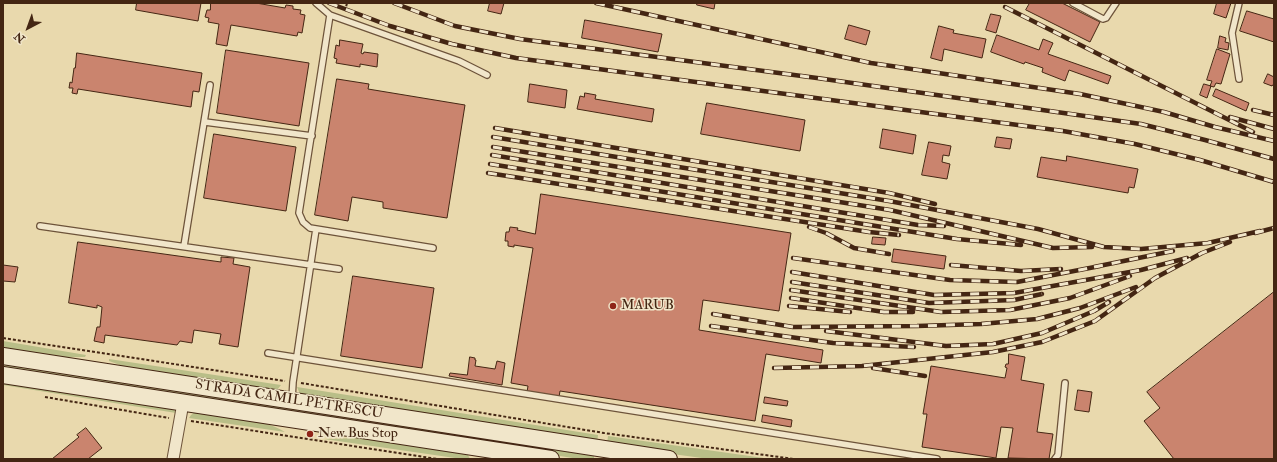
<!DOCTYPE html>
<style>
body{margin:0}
#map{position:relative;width:1277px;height:462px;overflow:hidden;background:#e9d9ad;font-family:"IM FELL Double Pica",serif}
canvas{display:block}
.frame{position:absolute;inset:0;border:4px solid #442613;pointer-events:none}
.north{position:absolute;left:8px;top:8px;width:40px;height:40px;-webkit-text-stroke:3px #f1e6ca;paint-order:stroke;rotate:221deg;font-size:11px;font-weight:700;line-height:16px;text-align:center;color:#442613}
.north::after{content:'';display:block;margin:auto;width:14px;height:18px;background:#442613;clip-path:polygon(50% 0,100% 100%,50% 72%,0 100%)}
</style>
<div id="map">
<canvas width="1277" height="462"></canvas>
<div class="frame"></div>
<div class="north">N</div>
</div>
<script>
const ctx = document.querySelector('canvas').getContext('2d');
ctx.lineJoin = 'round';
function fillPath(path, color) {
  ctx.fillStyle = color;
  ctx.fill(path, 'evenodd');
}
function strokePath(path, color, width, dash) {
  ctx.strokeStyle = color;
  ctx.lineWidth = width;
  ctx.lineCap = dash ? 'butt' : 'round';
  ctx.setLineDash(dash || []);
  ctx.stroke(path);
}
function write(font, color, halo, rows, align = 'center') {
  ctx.font = font + ' "IM FELL Double Pica",serif';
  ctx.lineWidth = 3;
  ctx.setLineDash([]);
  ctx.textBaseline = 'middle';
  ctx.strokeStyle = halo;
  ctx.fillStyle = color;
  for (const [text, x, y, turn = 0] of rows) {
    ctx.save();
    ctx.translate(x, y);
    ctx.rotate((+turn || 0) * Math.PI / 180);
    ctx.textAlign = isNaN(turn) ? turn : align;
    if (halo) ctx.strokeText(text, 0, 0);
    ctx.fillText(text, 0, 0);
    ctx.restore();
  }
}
fillPath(new Path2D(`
 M3 341 86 355 85 357H38L3 351Z
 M109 359 281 385 277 390 270 394 128 368 109 361Z
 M3 361 162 388 594 456V459H579L158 393 3 366Z
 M3 382 174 409 176 413 3 385Z
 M297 387 598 435 597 444 300 394Z
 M195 412C222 416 263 418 285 432L189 418 191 415Z
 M608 436 771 459H709L607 445Z
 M359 438 460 452 468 455 470 459H462L324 439Z`), '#b9be88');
const building = new Path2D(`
 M137 3H201L198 21 136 10Z
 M211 3H256L285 8 286 5 293 6V9L301 10 300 14 305 15 302 33 298 32 297 36 231 25 227 46 216 44 219 24 208 22 209 18 205 17 207 10H210Z
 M490 3H504L501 14 488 11Z
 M697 3H715L714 9 697 5Z
 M1030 3H1062L1100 22 1090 42 1026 10Z
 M1217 3H1231L1226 18 1214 14Z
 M1247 11 1274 19V42L1240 31Z
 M991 14 1001 16 996 33 986 30Z
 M585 20 662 34 658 52 582 38Z
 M849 25 870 31 866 45 845 39Z
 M939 26 954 30 953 33 986 39 982 58 944 49 942 61 931 58Z
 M997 35 1039 50 1043 39 1053 43 1048 54 1111 76 1108 84 1069 70 1065 81 1042 72 1043 68 1025 62 1024 64 991 52Z
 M1220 36 1226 38 1225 42 1229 43 1228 50 1218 48Z
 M340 40 363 44 361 53 363 54 364 52 378 54 377 67 360 64V67L336 63 337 59 334 58 336 45 339 46Z
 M1217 49 1230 54 1221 84 1216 83 1214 87 1210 86 1212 81 1207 80Z
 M226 50 309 63 299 126 217 113Z
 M77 53 202 73 199 92 193 91 191 107 78 89 77 94 72 93 73 88H69L70 82 72 83 74 68H75Z
 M1268 74 1274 77V86L1272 85V86L1264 83Z
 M337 79 369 84 368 89 465 105 447 218 383 208V202L352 197 348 221 315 215Z
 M530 84 567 90 565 108 528 102Z
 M1204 84 1211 86 1207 98 1200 95Z
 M1216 89 1249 103 1246 111 1213 96Z
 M585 93 596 95 595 99 654 109 652 122 577 109 580 96 584 97Z
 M707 103 805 120 800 151 701 134Z
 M883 129 916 135 913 154 880 148Z
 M214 134 296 147 286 211 204 198Z
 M997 137 1012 139 1010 149 995 147Z
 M929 142 951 146 949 156 943 155 942 162 950 164 947 179 922 175Z
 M1067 156 1138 169 1134 188 1129 187 1128 193 1037 177 1041 157 1066 161Z
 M541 194 791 233 779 311 703 300 699 330 823 350 821 363 766 354 755 421 560 391 559 397 527 392 528 386 511 383 533 248 514 245V247L508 246V241H505L506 232H509L510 227 518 228 517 230 535 234Z
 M873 237 886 238 885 245 872 244Z
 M78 242 221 262V257L234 258 233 264 250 267 238 347 219 344 221 334 194 330 192 343 180 341 177 345 105 335 104 343 94 341 97 327H100L102 307 97 305V308L69 303Z
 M894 249 946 256 944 269 892 262Z
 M3 265 18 267 15 282 3 281Z
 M353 276 434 288 422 368 341 356Z
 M1274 292V459H1174L1144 421 1160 408 1147 392Z
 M1009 354 1025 357 1021 380 1044 384 1037 432 1053 434 1049 459 1008 458 1013 428 1001 427 996 458 922 447 927 414H923L931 366 1005 378 1007 368 1005 367 1006 364H1008Z
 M470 357 475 358V360H476L475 366 495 369 497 361 505 363 502 385 449 376 450 373 467 375Z
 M1078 390 1092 392 1089 412 1075 410Z
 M765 397 788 401 787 406 764 403Z
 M763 415 792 420 791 427 762 422Z
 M86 428 102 448 88 459H52L79 437 77 435Z`);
fillPath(building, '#ca846e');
strokePath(building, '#442613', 1);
const lane = new Path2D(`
 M316 3 330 15 459 61 487 75
 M1073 3 1103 19 1106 18 1116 3
 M1239 3 1232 33 1239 79
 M330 15 299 213 303 222 310 228 433 248
 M205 122 312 136
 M40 226 339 269
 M184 246 210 85
 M268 353 937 459
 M292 399 293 382 316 229
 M1055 459 1058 455 1065 383`);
const street = new Path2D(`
 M173 459 183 403`);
const secondary = new Path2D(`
 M3 356 669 459
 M3 375 551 459`);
strokePath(lane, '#6d533a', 8);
strokePath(street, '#6d533a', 13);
strokePath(secondary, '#442613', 18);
strokePath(new Path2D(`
 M345 11 347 3
 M3 338 285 381
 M301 383 604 433 794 459
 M45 397 169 418
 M191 421 437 459`), '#442613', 2, [3, 2]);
strokePath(lane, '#f1e6ca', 5.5);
strokePath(street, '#f1e6ca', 11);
strokePath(secondary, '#f1e6ca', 16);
const rail = new Path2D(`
 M329 3 390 26 452 44 516 58 1063 131 1135 144 1200 160 1274 182
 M394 3 455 26 520 39 817 78 1141 124 1205 140 1274 159
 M596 3 871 63 1080 94 1164 112 1215 127 1274 141
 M1005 7 1253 132
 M1253 110 1274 115
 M1230 117 1274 129
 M495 128 889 193 935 204
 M493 137 889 201 1038 229 1104 247 1141 249 1208 243 1260 231
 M493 147 890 210 1053 248 1092 247
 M492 155 918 225 944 226
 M490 164 957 239 1021 245
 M488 173 869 232 899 235
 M809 227 826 233 854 248 889 254
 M1255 233 1274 228
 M793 258 950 280 1017 282 1100 266
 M951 265 1021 271 1061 269
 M1094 267 1173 251
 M792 272 934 295 1014 293 1141 270 1187 258
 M792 282 929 303 1014 300 1042 294
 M791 290 941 312 1010 310 1070 298 1130 276
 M791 298 884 312H913
 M789 306 850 312
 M713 314 793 327 917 326 981 324 1037 319 1080 308 1136 287
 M711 326 833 343 914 347
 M826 331 946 346 993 344 1042 333 1094 311 1109 302
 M774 368 862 366 993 352 1042 342 1095 321 1155 278 1202 253 1230 242
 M873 368 925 376`);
strokePath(rail, '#442613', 4.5);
strokePath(rail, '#f1e6ca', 3, [9]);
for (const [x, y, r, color] of [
 [613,306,4,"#8f2418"],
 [310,434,4,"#8f2418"]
]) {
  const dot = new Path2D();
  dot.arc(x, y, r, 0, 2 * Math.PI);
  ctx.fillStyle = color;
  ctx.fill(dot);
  strokePath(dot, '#f1e6ca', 1.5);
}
write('14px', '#442613', '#f1e6ca', [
 ["MARUB",621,306],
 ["New Bus Stop",318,434]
], 'left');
write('14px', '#442613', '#f1e6ca', [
 ["STRADA CAMIL PETRESCU",289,400,9]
]);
</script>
